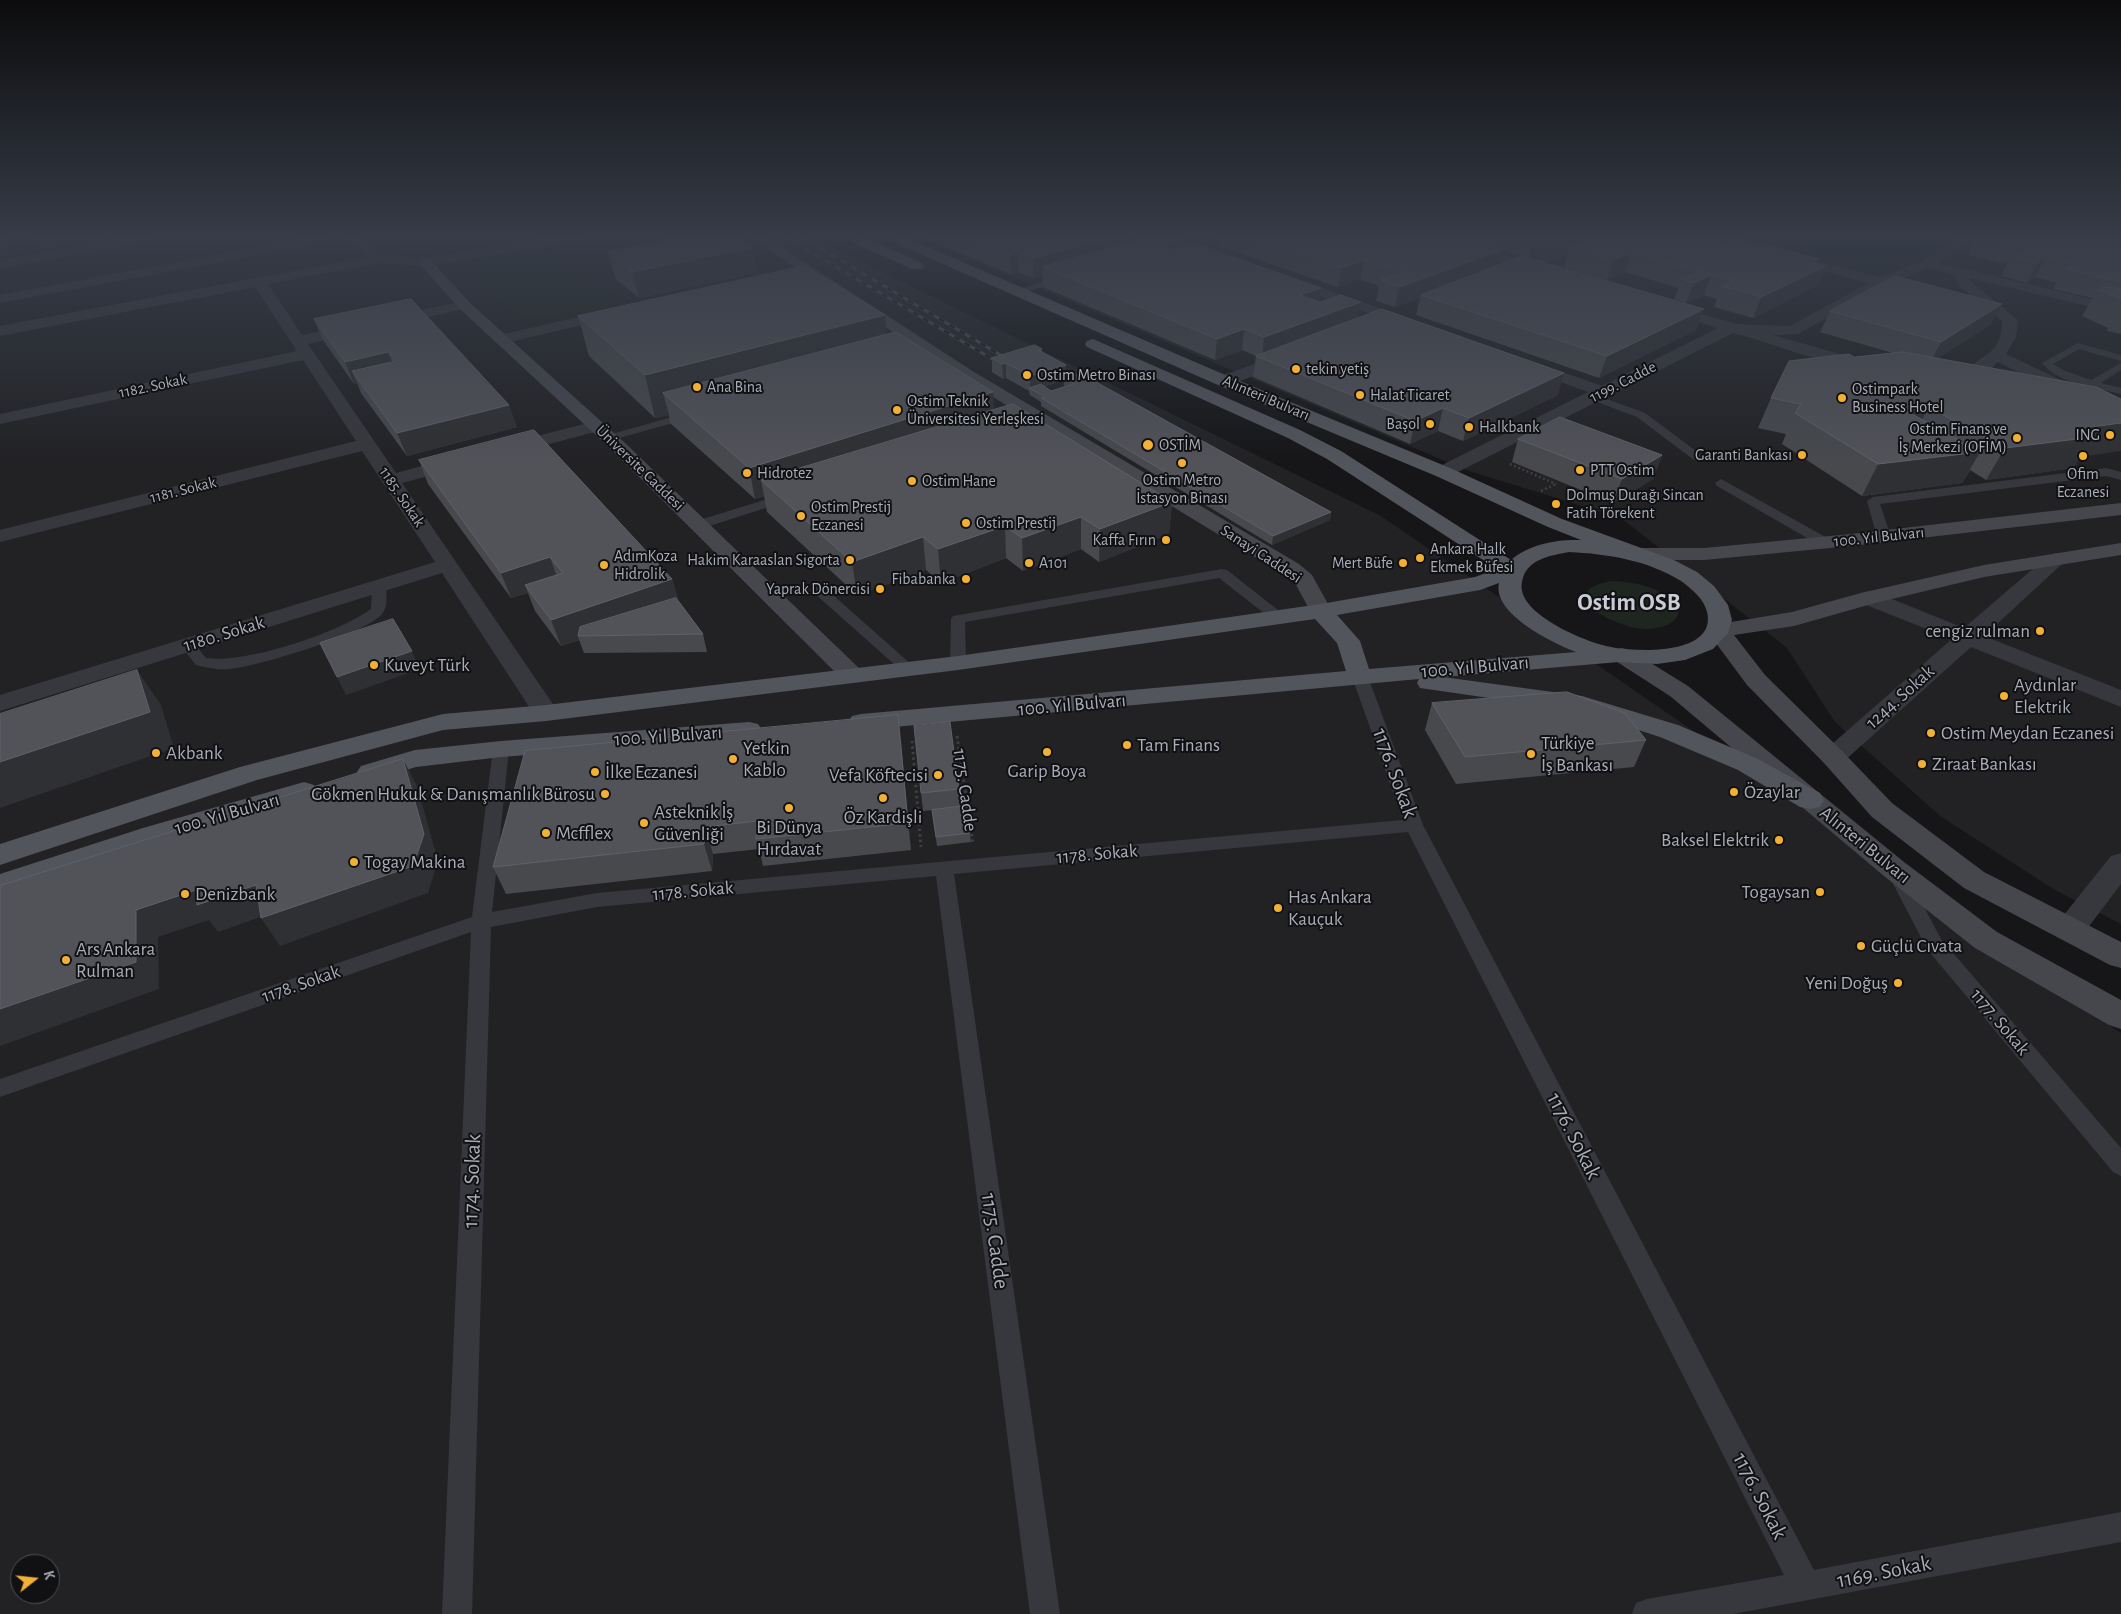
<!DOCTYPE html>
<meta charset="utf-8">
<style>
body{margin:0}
#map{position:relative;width:2121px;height:1614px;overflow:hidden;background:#161618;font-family:"Alegreya Sans",sans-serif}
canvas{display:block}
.north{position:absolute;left:10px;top:1554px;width:50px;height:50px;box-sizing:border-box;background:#111113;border:1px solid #4d4f55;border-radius:50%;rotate:74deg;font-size:14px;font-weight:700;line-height:20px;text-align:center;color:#a8adb8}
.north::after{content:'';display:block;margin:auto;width:18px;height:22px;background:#f2b134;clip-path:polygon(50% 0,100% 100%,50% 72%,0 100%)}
</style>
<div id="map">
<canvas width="2121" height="1614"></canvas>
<div class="north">K</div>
</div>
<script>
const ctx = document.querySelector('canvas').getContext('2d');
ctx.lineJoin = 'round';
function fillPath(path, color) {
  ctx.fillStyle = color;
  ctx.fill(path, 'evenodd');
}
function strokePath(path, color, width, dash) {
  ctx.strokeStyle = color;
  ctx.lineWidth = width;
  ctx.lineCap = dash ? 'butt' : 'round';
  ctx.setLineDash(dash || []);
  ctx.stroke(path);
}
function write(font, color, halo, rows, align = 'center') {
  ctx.font = font + ' "Alegreya Sans",sans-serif';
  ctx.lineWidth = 4;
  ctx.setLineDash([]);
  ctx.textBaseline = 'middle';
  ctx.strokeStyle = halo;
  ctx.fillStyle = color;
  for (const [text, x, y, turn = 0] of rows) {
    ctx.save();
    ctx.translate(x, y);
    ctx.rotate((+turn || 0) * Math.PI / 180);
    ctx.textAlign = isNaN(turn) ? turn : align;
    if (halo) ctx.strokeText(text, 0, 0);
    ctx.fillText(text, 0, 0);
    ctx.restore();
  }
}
fillPath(new Path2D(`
 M0 239H814L1381 516 1894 869 2121 1033V1614H0ZM20 1564H50V1594H20Z
 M924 239H2121V924L2055 890 1940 816 1835 722 1787 648 1621 518 1466 470Z`), '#222225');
fillPath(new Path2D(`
 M1734 239H1949L1882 276Z
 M550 245 623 305 524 326 458 262 464 259Z
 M1612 581C1631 582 1652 585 1667 596 1693 616 1669 628 1648 629 1616 630 1548 592 1612 581Z`), '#1e261f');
strokePath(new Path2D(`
 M1510 464 1556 484
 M1541 491 1556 484`), '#3d3f44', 2.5, [2, 2.5]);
strokePath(new Path2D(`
 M957 736 973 843
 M912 741 921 847`), '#3d3f44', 3, [2.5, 3]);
fillPath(new Path2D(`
 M1066 275 1069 276V280L1017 294 1012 291Z
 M2078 343 2121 355V361L2079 349 2053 364 2063 370 2091 380 2121 363V370L2101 383 2121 388V394C2096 388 2058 384 2042 363Z
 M1593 394 1645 413 1704 457 1698 461 1694 460 1637 417 1589 399 1588 397 1589 395Z
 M693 411 697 412 699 414 697 416 609 441 603 438 605 436Z
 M2106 468 2121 472V480L2106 476 1880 504 1891 537 1884 541 1877 537 1867 501 1873 497Z
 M1721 479 1831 540 1833 543 1826 547 1821 546 1717 486 1715 483Z
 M787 493 793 497 791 500 703 528H693L692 525 693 522Z
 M1222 569 1227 570 1283 614 1285 617 1283 620H1273L1219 578 965 622 966 663 963 666H953L950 663 951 619 953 616Z
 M379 582 386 586C386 596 389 607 381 615 362 635 259 666 230 669 218 670 207 668 196 665L180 645 182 642C194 639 199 650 206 658 246 664 338 633 371 609L372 586Z
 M819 586 824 587 913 666 916 669 913 672H903L814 593 812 590 814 587Z
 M1360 672 1365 674 1368 677 1423 825 1814 1570 2121 1512V1542L1733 1614H1632L1636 1603 1647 1599 1784 1575 1408 832 954 874 1060 1614H1030L936 876 597 907 491 927 472 1614H442L471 932 0 1097V1079L472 917 493 749 495 745 501 744 507 745 509 749 492 912 597 893 1403 820 1352 677 1355 674Z
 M1897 867 1904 869 1941 939 2121 1148V1176L2113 1172 1927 949 1888 874 1890 869Z`), '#37383d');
fillPath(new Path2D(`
 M123 239H152L145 243 0 268V260Z
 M303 239H331L324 243 0 303V295Z
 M348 239H362L382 255 425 258 548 239H580L573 243 425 266 378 263 268 284 302 335 464 301 469 302 471 305 469 308 464 309 308 344 396 473 459 456 466 458 468 462 466 466 402 483 559 713 555 719 546 721 537 719 442 573 0 711V695L435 562 362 451 0 542V530L356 441 303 360 0 424V414L297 351 255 287 0 336V326L367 257Z
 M1163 239H1182L1230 255 1232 258 1230 261H1220L1165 242Z
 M1430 239H1450L1525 261 1585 239H1604L1602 242 1539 266 1551 269 1553 272 1546 276 1526 270 1515 271 1514 267 1432 242Z
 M1706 239H1727L1880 277 1922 261 1958 239H1973L1939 263 2121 306V314L1970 278V281L2018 320 2016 337 2006 354 2063 381 2065 385 2063 389H2051L1998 362C1990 370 1980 380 1968 376L1966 373C1980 352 2002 357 2002 321L1958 285 1956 275 1928 268 1886 285 1798 334 1773 335 1847 356 1874 360 1876 363 1874 366C1844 374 1766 340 1733 333L1450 476 1443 478 1436 476 1434 472 1436 468 1588 392 1522 368 1520 365 1522 362H1534L1602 386 1718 328 1661 311 1659 308 1661 305H1671L1736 324 1790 326 1869 283 1707 242Z
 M1285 275 1417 321 1420 324 1417 327H1407L1280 282 1278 279 1280 276Z
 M615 309 620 310 622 313 620 316 501 344 495 342 493 339 495 336Z
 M1288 352 1294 354 1296 357 1294 360 1230 385H1218L1216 381 1218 377Z
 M596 421 602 422 605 426 602 430 508 455 502 453 499 449 502 445Z
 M2056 553 2063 555 2067 559 2063 563 1984 636 2121 690V707L1971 647 1842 763 1833 766 1824 763 1820 757 1824 751 1952 639 1861 603 1858 598 1861 593 1869 591 1877 593 1964 628 2049 555Z
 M2121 853V884L2081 937 2070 941 2059 937 2055 929 2059 921 2111 856Z`), '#37383d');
fillPath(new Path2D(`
 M753 239H769L974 372 1299 564 1312 575 1332 611 1329 616 1321 618 1313 616 1295 583 1283 574 962 378Z
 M425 258 430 259 469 302 624 442 862 671 865 676 862 681 853 683 844 681 612 450 459 308 418 262Z
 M2121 503V515L1851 546 1704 560H1635L1628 558 1624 554 1628 550 1635 548H1704L1851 534Z
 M2121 543V555L1984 577 1875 603 1794 626 1734 635 1765 675 1842 751 1892 803 1984 872 2121 942V968L2110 965 1964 888 1872 817 1824 763 1747 685 1707 631 1711 626 1719 624 1792 612 1861 593 1984 565Z
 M1622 648 1630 650 1688 686 1904 862 1997 932 2121 1000V1029L2109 1025 1975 948 1884 876 1670 696 1614 660 1610 655 1614 650Z`), '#45474d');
fillPath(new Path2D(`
 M850 239H868L922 263 924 266 922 269H912L852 242Z
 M892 239H909L1230 377 1450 468 1562 519 1674 560 1697 572 1714 586 1728 605 1732 620 1728 633 1713 649 1685 660 1657 664 1619 662 1443 677 1582 696 1678 725 1756 758 1820 793 1824 800 1820 807 1810 809 1800 807 1738 770 1660 737 1579 711 1420 688 1417 683 1419 679 861 730 852 728 848 722 852 716 861 714 1346 671 1337 643 1315 619 958 670 546 721 443 730 257 780 0 865V844L240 767 443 714 546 705 958 656 1321 604 1475 577 1497 569 1327 459 1288 438 1087 347 1085 344 1087 341 1093 339 1300 430 1341 451 1511 560C1529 544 1558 539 1581 540L1548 527 1436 476 1218 385 893 242ZM1569 552C1608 554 1647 560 1681 581 1692 589 1704 599 1707 612 1715 645 1669 650 1647 650 1633 650 1619 649 1606 646 1581 640 1515 612 1522 582 1526 559 1549 556 1569 552ZM1499 583C1492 614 1553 643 1576 652L1369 669 1360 641 1337 615 1480 590Z
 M749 722 758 724 762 730 758 736 749 738 501 757 416 767 370 781 361 778 357 772 361 766 415 750 501 741Z
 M304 782 314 785 318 791 314 797 163 842 0 896V874L143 828Z`), '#53555c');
const rail = new Path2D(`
 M789 239 1004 366
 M805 239 1014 363`);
strokePath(rail, '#4a4c52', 3);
strokePath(rail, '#111113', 2, [6]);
fillPath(new Path2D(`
 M927 239H1125V244L1179 249 1321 288 1319 302 1558 395 1463 441 1438 431 1410 444 1253 377 1256 356 1242 350 1215 360 1043 287V276L1033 278 1018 272 1011 274Z
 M1218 239H1580L1529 258 1696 330 1599 378 1416 315 1420 298 1395 307 1376 301 1379 286 1360 279 1338 287 1218 246ZM1502 250 1522 256 1498 265Z
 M1976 239H2121V334L2107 331 2108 328 2082 316 2093 298 2053 289 2057 283 2035 277 2027 283 2001 276 2007 264 1968 255Z
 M1724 244 1759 245 1819 259 1817 263 1826 266 1818 285 1753 318 1714 307 1717 299 1704 295 1686 303 1674 299 1679 288 1625 272 1607 280 1564 267 1570 248Z
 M608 252 756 273 639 298 615 278Z
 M411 299 517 427 407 456 361 393 357 383 354 384 323 340 314 319Z
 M1830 311 1991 324 1938 358 2080 457 2073 468 1986 480 1970 470 1962 483 1862 496 1782 444 1786 434 1758 428 1771 398 1854 357 1893 353 1820 332Z
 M578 316 887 335 994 410 1172 502 1169 534 1099 562 1081 549 1023 571 1006 558 941 583 926 570 857 595 767 512 764 496 755 499 670 423 669 415 655 418 589 356Z
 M1042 349V352L1066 365V377L1331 512 1330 520 1272 545 1041 406V402L1030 395 1029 391 1006 378 1003 379 992 372V358ZM1064 380V385L1065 386 1051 391 1044 387Z
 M1518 439 1662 455 1653 479 1613 503 1512 462Z
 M419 460 672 579 678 600 703 634 707 652 584 653 579 640 561 646 535 611 528 593 511 598 428 484Z
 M1432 703 1646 740 1634 767 1456 784 1425 730Z
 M914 726 959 789 961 807 970 833 971 842 937 846 933 819V810L923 811Z
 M901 742 911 850 763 866 759 849 713 854 712 871 506 894 493 867Z`), '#47494d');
fillPath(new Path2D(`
 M0 239H5L11 255 0 256Z
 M37 239H101L43 249Z
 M1104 239H1125L1124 252 1043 267V276L1033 278V259Z
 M1177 239H1179L1178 257 1158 245Z
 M1534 239H1580L1529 258Z
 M752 248 756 273 639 298 632 272Z
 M1502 250 1497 269 1421 295 1420 298 1395 307 1399 287Z
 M1018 253V272L1011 274 1010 255Z
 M1631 253 1625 272 1607 280 1613 260Z
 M2045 258 2035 277 2027 283 2037 263Z
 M1819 259 1814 272 1826 266 1818 285 1753 318 1761 297 1812 262Z
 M1364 260 1360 279 1338 287 1341 268Z
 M1711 275 1704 295 1686 303 1694 283Z
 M1321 288 1318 308 1300 295Z
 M1361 302 1357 322 1262 359 1264 337Z
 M2002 304 1991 324 1930 363 1941 342Z
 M1704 309 1696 330 1599 378 1607 356Z
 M885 315 889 356 663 393 669 415 655 418 645 375Z
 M1244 329 1242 350 1215 360 1217 339Z
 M388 352 397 374 352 371 357 383 354 384 345 362Z
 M1006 363V378L1003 379 1002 364Z
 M1066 365V379L1064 378V380L1033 390 1030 388V376Z
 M1564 373 1558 395 1463 441 1469 418Z
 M993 392 995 422 761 480 764 496 755 499 749 468Z
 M509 405 517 427 407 456 397 433Z
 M1929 407 1913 437 1905 410Z
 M1443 408 1438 431 1410 444 1415 421Z
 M2121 423V451L2080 457 2073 468 1986 480 2005 448 2076 429Z
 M1980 452 1962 483 1862 496 1878 464Z
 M1662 455 1653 479 1613 503 1622 479Z
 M1172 502 1169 534 1099 562 1100 529Z
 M1331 512 1330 520 1272 545 1273 536Z
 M1081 517V549L1023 571 1022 538Z
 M1005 526 1006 558 941 583 938 549Z
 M923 537 926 570 857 595 852 562Z
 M550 557 559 583 525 585 528 593 511 598 501 573Z
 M672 579 679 605 578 636 579 640 561 646 551 620Z
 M412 651 420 669 346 695 337 677Z
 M137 670 161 705 174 748 0 808V762Z
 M898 715 901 742 911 850 908 823Z
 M403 759 417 786 438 861 428 893 280 946 261 918Z
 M705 827 713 854 712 871 704 844Z
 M256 885 275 912 218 932 209 920 158 937 159 989 0 1046V1009L136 910 196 890Z`), '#2f3033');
const building = new Path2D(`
 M678 239H738L752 248 632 272 608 252Z
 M971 239H1104L1033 259 1018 253 1010 255Z
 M1142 239H1177L1158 245 1174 250 1196 244 1321 288 1300 295 1320 302 1341 295 1361 302 1264 337 1244 329 1217 339 1043 267Z
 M1255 239H1465L1502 250 1399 287 1380 280 1402 272 1364 260 1341 268Z
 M1593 239H1702L1724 244 1736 239 1759 245 1762 244 1819 259 1812 262 1826 266 1761 297 1722 286 1733 281 1711 275 1694 283 1681 279 1699 272 1631 253 1613 260 1570 248Z
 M1992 239H2121V282L2064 269 2072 264 2045 258 2037 263 2011 257 2028 247Z
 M1522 256 1704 309 1607 356 1421 295Z
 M804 266 885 315 645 375 578 316Z
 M1895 276 2002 304 1941 342 1830 311Z
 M2103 287 2116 288 2121 289V299L2098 290Z
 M411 299 509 405 397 433 352 371 396 361 388 352 345 362 314 319Z
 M1382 309 1564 373 1469 418 1443 408 1415 421 1256 356Z
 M896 332 993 392 749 468 663 393Z
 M1035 345 1042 349 1038 350 1066 365 1030 376 1006 363 1002 364 992 358Z
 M1903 352 2096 387 2121 399V423L2076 429 2093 437 2005 448 1929 407 1905 410 1980 452 1878 464 1795 413 1801 404 1771 398 1789 361 1849 354 1854 357Z
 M1076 374 1091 383 1096 382 1331 512 1273 536 1041 398 1045 397 1029 388 1041 384 1051 391 1074 384 1064 378Z
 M1013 404 1172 502 1100 529 1081 517 1022 538 1005 526 938 549 923 537 852 562 761 480Z
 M1560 417 1662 455 1622 479 1518 439Z
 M534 430 672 579 551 620 525 585 563 573 550 557 501 573 419 460Z
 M676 598 703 634 578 636 580 627Z
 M393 619 412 651 337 677 320 643Z
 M137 670 150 712 0 762V714Z
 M1567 692 1625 713 1646 740 1465 757 1432 703Z
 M898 715 908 823 756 839 757 821 705 827 704 844 493 867 525 751Z
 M950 722 959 789 921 793 914 726Z
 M403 759 424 834 413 866 261 918 256 885 197 905 196 890 136 910V962L0 1009V886Z
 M966 806 970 833 936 837 932 810Z`);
fillPath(building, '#525359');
strokePath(building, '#5f6168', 1);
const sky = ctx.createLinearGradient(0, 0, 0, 465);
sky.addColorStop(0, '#0c0c0d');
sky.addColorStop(0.51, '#363c48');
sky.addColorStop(1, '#363c4800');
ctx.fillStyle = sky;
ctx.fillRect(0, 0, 2121, 465);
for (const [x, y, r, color] of [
 [1296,369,5,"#f2b134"],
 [1027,375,5,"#f2b134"],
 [697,387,5,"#f2b134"],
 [1360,395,5,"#f2b134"],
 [1842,398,5,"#f2b134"],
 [897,410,5,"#f2b134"],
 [1430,424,5,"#f2b134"],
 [1469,427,5,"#f2b134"],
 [2110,435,5,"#f2b134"],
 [2017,438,5,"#f2b134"],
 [1148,445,6,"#f2b134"],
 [1802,455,5,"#f2b134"],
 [2083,456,5,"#f2b134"],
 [1182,463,5,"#f2b134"],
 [1580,470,5,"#f2b134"],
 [747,473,5,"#f2b134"],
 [912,481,5,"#f2b134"],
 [1556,504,5,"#f2b134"],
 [801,516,5,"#f2b134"],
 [966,523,5,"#f2b134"],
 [1166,540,5,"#f2b134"],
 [1420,558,5,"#f2b134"],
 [850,560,5,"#f2b134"],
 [1029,563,5,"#f2b134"],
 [1403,563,5,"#f2b134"],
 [604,565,5,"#f2b134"],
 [966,579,5,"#f2b134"],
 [880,589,5,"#f2b134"],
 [2040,631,5,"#f2b134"],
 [374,665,5,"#f2b134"],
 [2004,696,5,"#f2b134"],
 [1931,733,5,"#f2b134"],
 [1127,745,5,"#f2b134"],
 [1047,752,5,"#f2b134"],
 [156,753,5,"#f2b134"],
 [1531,754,5,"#f2b134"],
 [733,759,5,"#f2b134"],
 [1922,764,5,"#f2b134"],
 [595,772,5,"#f2b134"],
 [938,775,5,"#f2b134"],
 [1734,792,5,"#f2b134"],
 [605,794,5,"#f2b134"],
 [883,798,5,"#f2b134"],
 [789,808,5,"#f2b134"],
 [644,823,5,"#f2b134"],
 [546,833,5,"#f2b134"],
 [1779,840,5,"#f2b134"],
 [354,862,5,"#f2b134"],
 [1820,892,5,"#f2b134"],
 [185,894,5,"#f2b134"],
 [1278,908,5,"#f2b134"],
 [1861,946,5,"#f2b134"],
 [66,960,5,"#f2b134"],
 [1898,983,5,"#f2b134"]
]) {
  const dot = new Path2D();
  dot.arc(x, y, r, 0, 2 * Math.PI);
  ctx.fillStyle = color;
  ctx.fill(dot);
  strokePath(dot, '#111113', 2);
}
write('16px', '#a8adb8', '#111113', [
 ["tekin yetiş",1306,369],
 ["Ostim Metro Binası",1037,375],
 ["Ana Bina",707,387],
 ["Ostimpark",1852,389],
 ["Business Hotel",1852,407],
 ["Halat Ticaret",1370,395],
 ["Ostim Teknik",907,401],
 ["Üniversitesi Yerleşkesi",907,419],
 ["Başol",1420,424,"right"],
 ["Halkbank",1479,427],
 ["Ostim Finans ve",2007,429,"right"],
 ["İş Merkezi (OFİM)",2007,447,"right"],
 ["ING",2100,435,"right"],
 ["OSTİM",1159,445],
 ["Garanti Bankası",1792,455,"right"],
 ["PTT Ostim",1590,470],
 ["Hidrotez",757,473],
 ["Ofim",2083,474,"center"],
 ["Eczanesi",2083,492,"center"],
 ["Ostim Metro",1182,480,"center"],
 ["İstasyon Binası",1182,498,"center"],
 ["Ostim Hane",922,481],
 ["Dolmuş Durağı Sincan",1566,495],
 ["Fatih Törekent",1566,513],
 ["Ostim Prestij",811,507],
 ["Eczanesi",811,525],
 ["Ostim Prestij",976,523],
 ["Kaffa Fırın",1156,540,"right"],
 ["Ankara Halk",1430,549],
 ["Ekmek Büfesi",1430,567],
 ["AdımKoza",614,556],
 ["Hidrolik",614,574],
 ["Hakim Karaaslan Sigorta",840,560,"right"],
 ["A101",1039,563],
 ["Mert Büfe",1393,563,"right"],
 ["Fibabanka",956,579,"right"],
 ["Yaprak Dönercisi",870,589,"right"]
], 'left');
write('16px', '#a8adb8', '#111113', [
 ["1199. Cadde",1623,382,-27],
 ["1182. Sokak",153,386,-12],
 ["Alınteri Bulvarı",1266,398,23],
 ["Üniversite Caddesi",640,468,44],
 ["1181. Sokak",183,490,-14],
 ["1185. Sokak",402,497,56],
 ["100. Yıl Bulvarı",1879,537,-6],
 ["Sanayi Caddesi",1261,554,33]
]);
write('19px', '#a8adb8', '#111113', [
 ["cengiz rulman",2030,631,"right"],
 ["Kuveyt Türk",384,665],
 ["Aydınlar",2014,685],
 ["Elektrik",2014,707],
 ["Ostim Meydan Eczanesi",1941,733],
 ["Türkiye",1541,743],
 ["İş Bankası",1541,765],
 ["Tam Finans",1137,745],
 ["Yetkin",743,748],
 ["Kablo",743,770],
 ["Akbank",166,753],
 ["Ziraat Bankası",1932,764],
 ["Garip Boya",1047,771,"center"],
 ["İlke Eczanesi",605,772],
 ["Vefa Köftecisi",928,775,"right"],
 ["Özaylar",1744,792],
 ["Gökmen Hukuk & Danışmanlık Bürosu",595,794,"right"],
 ["Asteknik İş",654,812],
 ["Güvenliği",654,834],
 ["Öz Kardişli",883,817,"center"],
 ["Bi Dünya",789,827,"center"],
 ["Hırdavat",789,849,"center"],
 ["Mcfflex",556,833],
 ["Baksel Elektrik",1769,840,"right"],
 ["Togay Makina",364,862],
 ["Togaysan",1810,892,"right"],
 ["Denizbank",195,894],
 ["Has Ankara",1288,897],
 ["Kauçuk",1288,919],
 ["Güçlü Cıvata",1871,946],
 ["Ars Ankara",76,949],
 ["Rulman",76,971],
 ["Yeni Doğuş",1888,983,"right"]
], 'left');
write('19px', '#a8adb8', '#111113', [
 ["1180. Sokak",224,634,-17],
 ["100. Yıl Bulvarı",1475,667,-5],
 ["1244. Sokak",1900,697,-42],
 ["100. Yıl Bulvarı",1072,705,-5],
 ["100. Yıl Bulvarı",668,736,-4],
 ["1175. Cadde",965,790,82],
 ["100. Yıl Bulvarı",227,814,-16],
 ["Alınteri Bulvarı",1865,845,39],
 ["1178. Sokak",1097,854,-5],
 ["1178. Sokak",693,891,-5],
 ["1178. Sokak",301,984,-19],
 ["1177. Sokak",2000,1022,50]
]);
write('22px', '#a8adb8', '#111113', [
 ["1176. Sokak",1395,773,70],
 ["1176. Sokak",1574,1136,63],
 ["1174. Sokak",472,1181,-88],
 ["1175. Cadde",995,1241,82],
 ["1176. Sokak",1760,1496,63],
 ["1169. Sokak",1884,1572,-11]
]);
write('bold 24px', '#c9ccd4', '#111113', [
 ["Ostim OSB",1629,603]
]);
</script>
